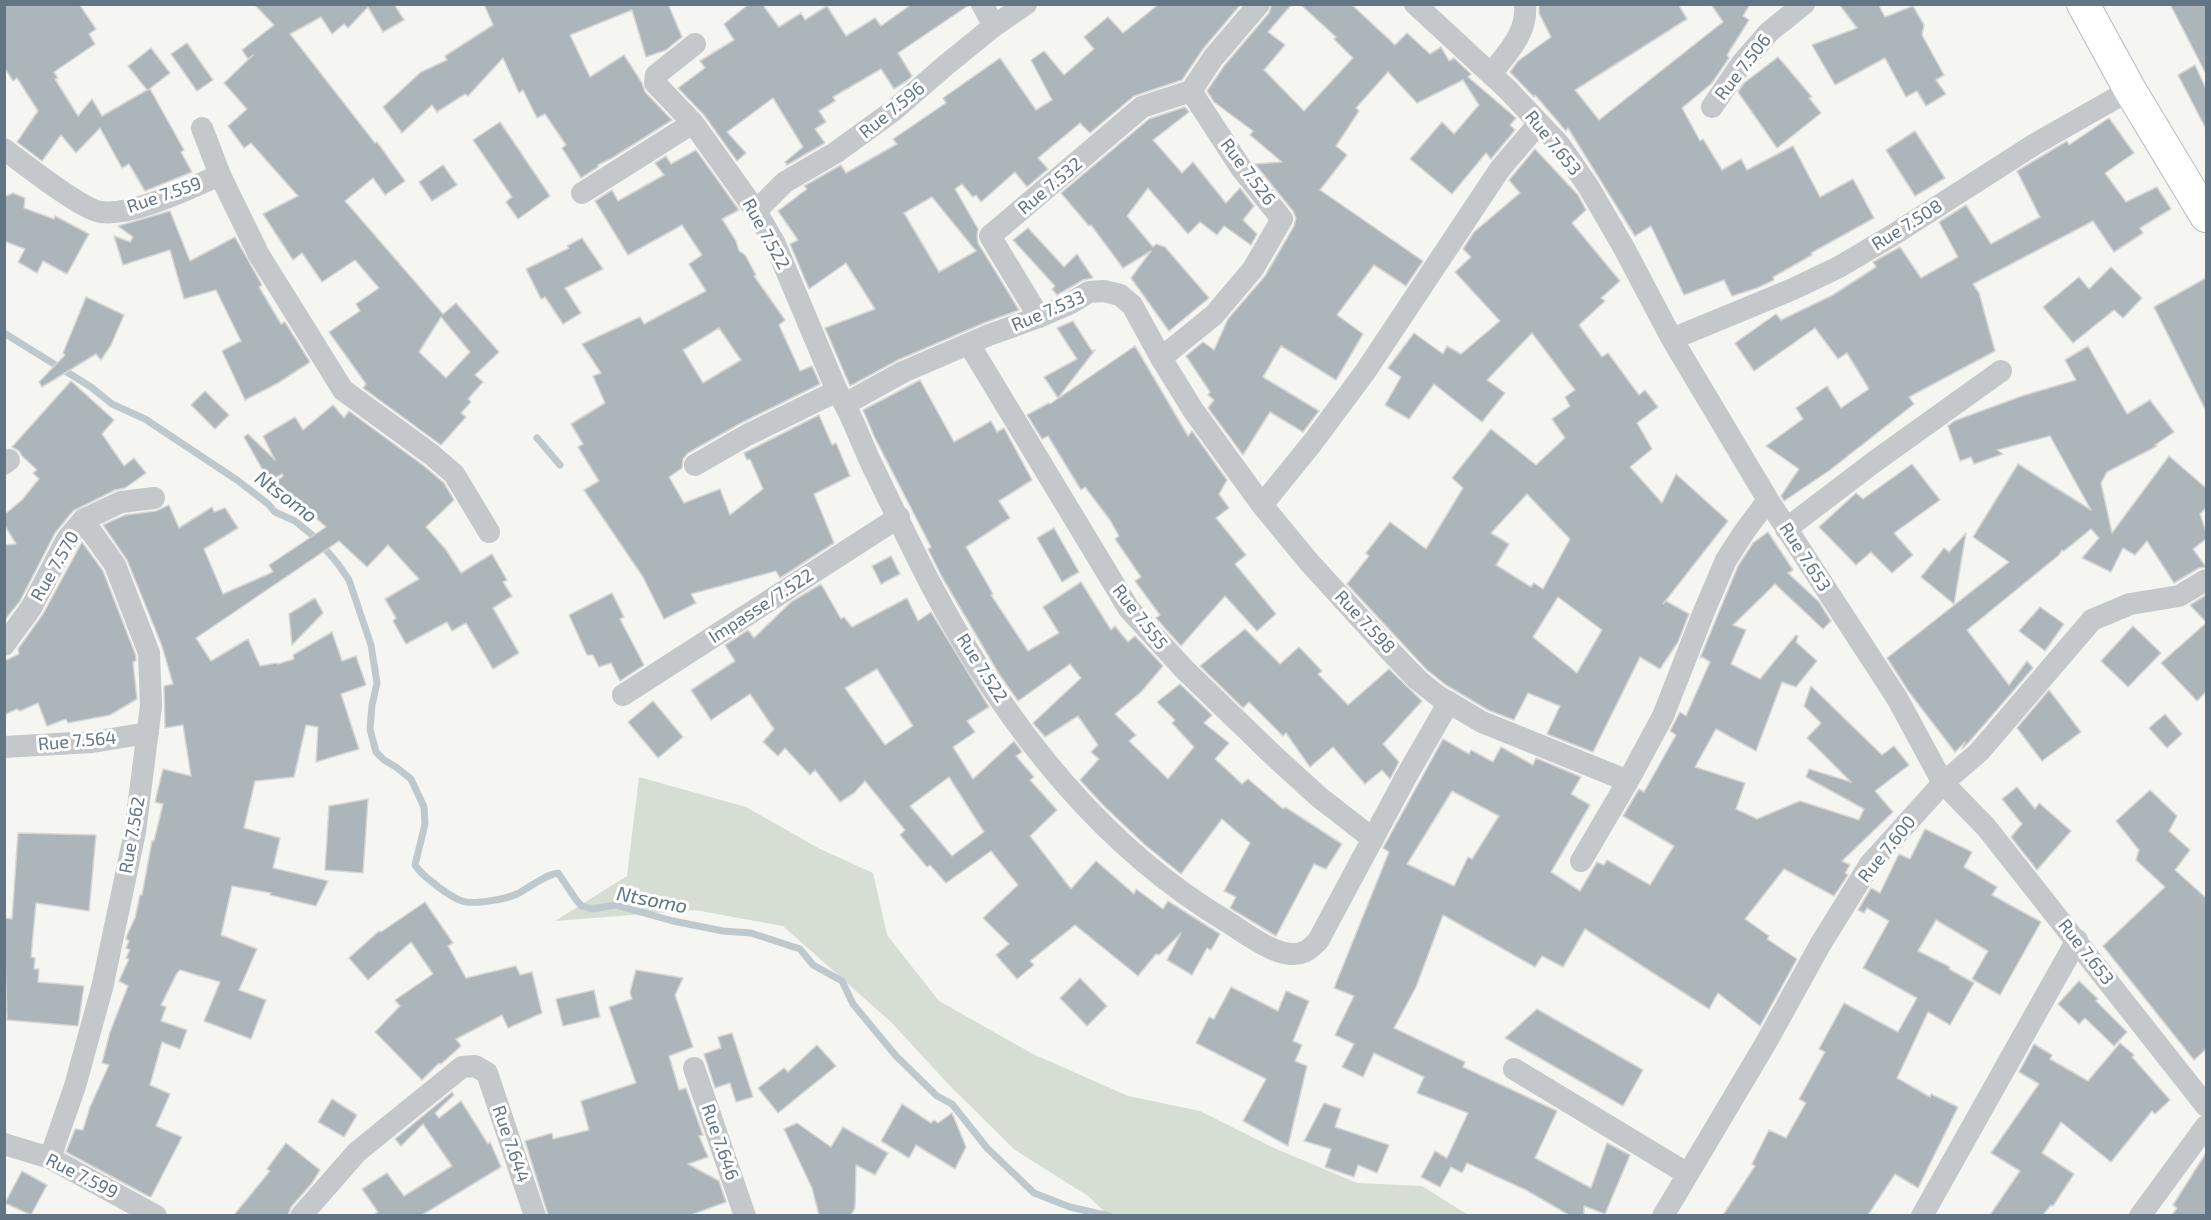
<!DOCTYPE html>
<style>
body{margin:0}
#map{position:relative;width:2211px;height:1220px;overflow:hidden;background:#f5f5f1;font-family:"Exo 2",sans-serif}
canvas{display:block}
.frame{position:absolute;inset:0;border:6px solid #627584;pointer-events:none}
</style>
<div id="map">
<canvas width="2211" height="1220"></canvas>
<div class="frame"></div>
</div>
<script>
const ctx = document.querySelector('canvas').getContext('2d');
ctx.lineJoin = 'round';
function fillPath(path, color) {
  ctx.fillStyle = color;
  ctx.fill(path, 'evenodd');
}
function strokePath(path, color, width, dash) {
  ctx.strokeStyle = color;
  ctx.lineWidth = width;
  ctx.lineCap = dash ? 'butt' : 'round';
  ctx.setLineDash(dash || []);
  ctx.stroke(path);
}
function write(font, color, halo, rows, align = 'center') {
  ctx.font = font + ' "Exo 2",sans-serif';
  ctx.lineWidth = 6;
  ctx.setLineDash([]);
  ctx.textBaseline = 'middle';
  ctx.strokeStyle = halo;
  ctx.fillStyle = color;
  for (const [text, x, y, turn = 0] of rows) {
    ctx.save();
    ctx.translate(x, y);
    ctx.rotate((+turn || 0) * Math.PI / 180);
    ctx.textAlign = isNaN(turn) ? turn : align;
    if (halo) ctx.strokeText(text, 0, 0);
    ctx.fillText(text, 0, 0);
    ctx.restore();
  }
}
fillPath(new Path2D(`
 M639 777 746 807 820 849 873 873 887 935 939 1001 1033 1054 1128 1096 1200 1111 1274 1148 1357 1183 1422 1186 1468 1215H1108L1088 1196 1015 1150 950 1086 892 1023 783 926 695 910 555 921 627 876Z`), '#d6ddd2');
strokePath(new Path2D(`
 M4 333 91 387 112 404 145 419 237 480 268 504 275 512 295 521 317 539 338 564 349 580 371 645 377 683 372 705 370 729 376 752 384 760 396 767 411 779 424 807 425 824 415 865C422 876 450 897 462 901 473 905 507 899 517 894 531 887 542 876 558 873L577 901 582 906 592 909 615 905 673 921 723 931 751 933 800 949 813 965 842 981 853 1004 896 1056 937 1096 952 1104 987 1148 1034 1193 1070 1207 1109 1216
 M537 438 560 465`), '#bec9ce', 7);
const building = new Path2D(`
 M4 4H79L96 29 89 34 95 44 54 72 58 78 55 79 78 116 92 99 102 116 147 90 128 66 151 48 170 73 148 90 150 89 184 150 181 152 192 172 145 191 129 164 122 168 100 128 76 153 61 135 42 161 17 142 38 111 17 78 13 81 4 67Z
 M254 4H394L404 20 383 32 368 7 348 28 344 24 332 34 321 17 290 34 375 143 377 142 405 181 385 195 373 178 345 201 443 314 456 303 499 352 475 375 483 382 468 399 471 402 461 413 466 417 441 445 363 388 366 384 329 332 360 311 356 304 379 288 355 260 322 282 302 253 293 260 263 214 298 196 251 143 244 148 228 126 247 109 224 83 253 55 248 59 242 50 274 25ZM441 317 470 352 446 378 419 352Z
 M484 4H668L682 37 666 50 646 57 632 10 570 35 590 77 624 55 642 83 645 92 672 120 612 158 598 165V167L581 178 562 148 566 145 545 114 537 118 523 90 519 93 503 58 468 96 465 94 437 112 432 105 402 133 383 107 421 72 447 60 445 56 493 25Z
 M749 4H762L779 27 801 13 805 20 827 6 846 36 875 18 881 26 912 4 969 5 898 53 912 76 908 80 894 89 881 69 833 97 835 101 819 111 826 122 815 129 825 143 787 165 785 162 803 147 773 98 727 132 746 153 737 161 704 115 678 88 705 68 700 61 734 40 724 24Z
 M1159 4H1241L1203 49 1182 80 1134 96 1090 133 1080 123 1038 158 1048 169 1027 187 1015 172 981 202 976 195 973 197 962 184 955 189 978 229 977 236 978 243 1019 310 984 323 898 360 850 386 825 328 875 309 846 263 809 289 790 244 798 240 778 211 807 189 804 186 841 165 846 173 897 144 893 139 946 103 943 98 1000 58 1036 110 1052 100 1031 60 1044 51 1064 75 1094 49 1084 37 1108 17 1123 33ZM932 197 976 251 939 272 904 213Z
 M1272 4H1292L1268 32 1285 45 1264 70 1304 111 1353 58 1334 39 1336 37 1300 4H1351L1395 45 1407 33 1430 54 1441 47 1449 61 1454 58 1471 74 1468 77 1516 118 1510 125 1515 130 1491 159 1486 153 1452 194 1410 159 1442 122 1454 134 1479 105 1463 80 1417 103 1388 72 1356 108 1359 111 1336 146 1347 155 1320 190 1423 261 1406 286 1374 265 1337 315 1363 334 1336 380 1281 346 1263 377 1319 411 1303 432 1270 412 1243 455 1208 408 1214 400 1208 395 1210 392 1186 356 1203 342 1214 350 1228 319 1265 276 1294 226 1296 218 1293 211 1255 164 1282 162 1250 135 1253 131 1214 102 1207 91 1224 66 1269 13Z
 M1539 4H1678L1687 19 1575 90 1599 120 1723 22 1711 4H1750L1743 16 1749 20 1727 55 1729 58 1712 83 1682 108 1700 141 1703 139 1722 170 1741 159 1747 170 1793 146 1820 197 1853 179 1874 218 1811 253 1812 255 1773 277 1774 280 1757 288 1732 296 1724 280 1684 295 1651 226 1635 236 1568 128 1566 131 1535 95 1534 97 1510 72 1518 61 1551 37 1539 13Z
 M1839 4H1878L1885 17 1913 6 1924 25 1922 35 1944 75 1936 80 1946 94 1926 106 1917 91 1906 97 1885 58 1835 85 1812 45 1857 28Z
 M2170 4H2206V74Z
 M187 43 213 80 197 91 171 54Z
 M1778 57 1812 97 1809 98 1821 113 1777 148 1738 92 1744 83Z
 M2195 65 2206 89V129L2178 75Z
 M1185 107 1189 112 1153 140 1182 173 1193 162 1226 203 1240 188 1254 206 1243 220 1257 234 1251 245 1224 226 1217 235 1200 222 1188 234 1148 188 1127 216 1153 247 1156 244 1165 247 1209 298 1169 331 1131 278 1151 251 1123 268 1091 225 1089 226 1061 193 1149 119Z
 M2109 118 2134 153 2105 173 2126 202 2157 187 2171 209 2140 228 2143 233 2114 252 2093 221 1973 284 1979 293 1995 351 1909 397 1914 404 1830 470 1784 501 1781 496 1799 469 1766 446 1803 419 1796 408 1827 386 1841 408 1869 389 1847 353 1838 359 1815 328 1754 371 1735 343 1776 314 1781 320 1833 295 1876 267 1873 262 1900 247 1921 278 1958 257 1939 222 1966 205 1991 244 2040 217 2017 171 2067 141 2069 145Z
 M500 122 550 196 518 219 506 202 512 197 473 140Z
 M1915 131 1945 178 1915 196 1886 150Z
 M1535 149 1578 195 1586 210 1572 223 1620 281 1601 298 1605 301 1579 325 1602 357 1608 353 1639 395 1645 390 1658 407 1637 423 1652 449 1630 467 1662 503 1676 474 1728 521 1663 604 1666 601 1689 614 1678 642 1660 669 1640 657 1593 752 1547 734 1560 706 1528 693 1514 720 1488 710 1446 685 1427 670 1347 584 1369 556 1366 553 1390 522 1426 549 1463 488 1452 478 1491 429 1536 465 1565 438 1552 419 1570 406 1565 397 1575 390 1532 333 1487 380 1505 393 1482 422 1434 384 1409 419 1385 405 1401 377 1388 368 1414 333 1443 354 1447 346 1461 354 1500 321 1455 272 1471 257 1463 249 1474 232 1520 193 1509 180ZM1527 494 1570 539 1543 589 1534 583 1531 587 1496 565 1509 544 1491 533ZM1558 597 1602 630 1577 673 1533 637Z
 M696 150 739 210 722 219 736 241 739 251 745 255 756 275 754 276 785 320 779 325 800 371 812 366 820 384 741 423 688 453 683 459 682 468 669 477 684 503 720 489 730 515 763 489 750 459 747 460 744 453 819 415 832 445 836 443 850 476 814 494 834 543 780 578 776 571 691 594 696 603 664 619 643 577 584 490 599 481 578 447 583 444 571 424 605 403 593 376 601 373 582 344 640 317 644 324 706 291 689 264 702 255 682 225 628 255 595 201 612 190 618 201 664 175 655 163 666 156 671 164ZM719 328 741 360 703 383 683 350Z
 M443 165 457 185 432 201 419 182Z
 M13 193 25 198 24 208 54 219 55 216 89 234 67 274 43 261 37 273 18 262 25 249 4 241V197Z
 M170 211 190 261 235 237 262 285 259 287 281 324 285 322 310 362 278 383 245 400 222 351 241 341 216 290 184 299 170 250 123 265 114 236 130 242 133 237 118 226Z
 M1028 228 1064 267 1077 254 1093 278 1083 280 1057 295 1052 289 1055 286 1013 240Z
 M582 238 603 269 565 288 581 313 563 324 545 297 541 299 526 269 569 248 567 246Z
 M2111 267 2142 298 2123 318 2114 310 2073 343 2043 307 2079 277 2089 289Z
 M2206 278V411L2154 307Z
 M86 297 124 315 111 345 101 360 96 354 42 387 39 382 65 355 63 353Z
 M1073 321 1092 351 1095 350 1058 398 1044 377 1077 359 1057 328Z
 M1135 346 1188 436 1192 431 1227 480 1219 494 1229 508 1216 518 1246 555 1235 564 1276 614 1257 631 1225 596 1181 646 1156 618 1160 615 1135 581 1141 577 1115 539 1119 536 1110 520 1085 487 1081 490 1048 436 1042 439 1027 415 1049 403 1050 404Z
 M2088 346 2127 414 2150 400 2174 432 2155 445 2157 446 2107 472 2101 483 2112 533 2169 456 2206 488V508L2200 514 2206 532V539L2193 549 2206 567 2199 568 2174 583 2147 541 2135 555 2123 548 2111 572 2082 558 2099 538 2091 529 2064 551 2062 550 2059 555 1967 630 2009 685 2027 661 2033 668 1969 742 1962 749 1965 742 1955 752 1909 692 1887 658 2009 562 1973 537 2018 464 2091 510 2050 436 1997 450 2003 454 1974 464 1971 457 1960 461 1948 426 1954 421 2022 396 2076 380 2065 360Z
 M920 380 954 442 991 421 997 432 1004 428 1032 480 999 501 1010 518 966 547 993 594 991 595 1028 651 1059 633 1043 607 1081 582 1111 630 1115 626 1128 642 1135 636 1163 666 1141 692 1115 714 1136 735 1129 741 1168 779 1194 747 1172 723 1175 720 1157 702 1180 684 1212 715 1204 723 1229 743 1215 759 1242 784 1248 779 1283 809 1285 807 1342 844 1326 869 1314 864 1276 936 1230 908 1236 897 1224 891 1250 843 1222 819 1181 874 1144 844 1103 805 1080 780 1099 759 1091 752 1098 745 1078 716 1045 737 1033 723 1081 678 1070 664 1018 701 999 674 942 577 928 549 931 547 875 438 863 410Z
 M71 381 114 420 102 434 124 466 134 458 146 473 125 488 115 490 73 511 55 533 20 601 4 621V545L16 544 4 524V515L22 500 39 479 33 473 37 470 22 456 19 451 12 447Z
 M205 391 229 415 215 429 191 405Z
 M333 405 344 418 349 411 424 466 444 483 454 500 426 527 446 550 461 573 492 554 507 580 503 582 512 596 493 608 519 653 493 669 466 623 452 631 447 622 406 644 393 621 396 618 385 599 419 579 388 545 367 567 339 541 196 638 211 661 248 639 260 666 276 663 278 664 294 659 293 655 332 632 342 661 356 656 366 685 341 694 359 749 316 762 318 727 306 725 294 777 255 781 244 828 280 838 273 868 328 881 316 906 270 895 271 893 232 886 221 935 257 949 239 990 266 1000 251 1039 204 1021 220 982 180 970 177 973 161 1005 166 1007 161 1021 187 1030 180 1049 162 1042 150 1085 170 1094 156 1126 182 1137 151 1197 148 1196 66 1152 75 1129 83 1130 90 1107 109 1065 102 1063 110 1032 128 986 119 981 129 959 126 958 130 950 126 948 129 941 126 939 127 935 135 918 140 895H142L152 841H154L163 804 155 802 163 769 191 776 183 725 165 728 164 686 173 684 162 646 127 560 103 525 125 515 156 511 169 505 179 528 212 507 214 512 225 508 238 528 204 549 223 594 273 572 269 565 326 527 276 482 283 476 282 474 269 481 244 437 248 434 275 460 263 436 295 417 303 430Z
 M1912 464 1940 500 1894 533 1913 555 1892 573 1871 552 1856 565 1819 527 1856 493 1863 499Z
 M1054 528 1079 572 1062 582 1037 538Z
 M1768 532 1793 570 1788 573 1819 602 1831 621 1823 629 1775 584 1733 625 1746 630 1731 664 1760 679 1796 635 1798 636 1796 642 1817 661 1796 687 1782 682 1756 751 1716 729 1695 767 1745 783 1736 809 1757 819 1800 801 1859 820 1864 809 1806 777 1809 769 1851 782 1807 738 1821 723 1804 706 1811 686 1882 755 1894 746 1909 765 1875 791 1893 812 1842 861 1850 865 1845 873 1848 875 1834 896 1784 869 1745 919 1769 936 1767 939 1797 959 1760 1026 1718 993 1709 1009 1585 929 1563 967 1542 956 1535 967 1443 915 1416 987 1394 1028 1465 1062 1463 1067 1557 1111 1535 1158 1591 1188 1607 1143 1630 1155 1605 1214 1584 1206V1215H1569L1526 1190 1467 1163 1462 1173 1451 1167 1440 1187 1421 1177 1435 1151 1447 1158 1468 1113 1417 1093 1424 1077 1374 1053 1363 1077 1342 1067 1354 1044 1335 1035 1354 996 1334 988 1389 852 1383 848 1443 739 1469 754 1471 750 1493 762 1501 747 1533 765 1536 758 1581 777 1571 794 1590 805 1551 872 1580 891 1597 862 1604 865 1607 860 1650 885 1674 846 1623 816 1639 789 1644 792 1676 735 1670 731 1680 712 1686 716 1710 662 1702 657 1700 658 1738 566 1753 543ZM1452 791 1499 816 1472 859 1468 857 1454 886 1407 864Z
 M1966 533 1954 604 1921 577 1944 548 1949 552Z
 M82 542 103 571 136 656V661L133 662 137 699 110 715 68 723 66 719 47 726 38 703 20 711 17 709 4 715V661L19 654 18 649 43 614Z
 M891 556 900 574 881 584 872 566Z
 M821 584 841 619 844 617 852 627 907 598 918 621 931 612 989 707 967 721 975 732 953 747 973 779 1014 741 1022 752 1016 756 1034 777 1030 780 1057 810 1030 836 1071 889 1096 861 1134 894 1136 889 1163 909 1168 901 1220 934 1211 950 1207 948 1192 975 1167 960 1181 933 1159 955 1156 954 1138 976 1075 925 1030 961 1034 965 1017 979 996 955 1009 944 983 918 1018 885 991 851 946 883 930 865 927 867 900 835 905 830 865 781 854 793 840 802 815 770 810 775 785 748 778 756 763 742 774 729 750 694 711 720 691 690 735 661 725 645 748 630 754 638 791 602ZM877 669 913 726 885 745 845 688ZM949 777 984 832 952 856 910 806Z
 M612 593 624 617 620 619 644 665 620 681 611 663 599 667 593 655H587L569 615Z
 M2206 595V622L2190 605Z
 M315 598 323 613 292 645 289 614Z
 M2040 607 2064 624 2045 651 2019 631Z
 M2206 623V692L2197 701 2161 663Z
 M2133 626 2161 653 2128 687 2101 661Z
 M1245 629 1280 664 1299 647 1322 671 1318 674 1348 705 1389 669 1422 701 1383 744 1399 762 1390 779 1382 770 1365 784 1333 747 1310 767 1286 733 1283 736 1249 702 1243 708 1200 666Z
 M2049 690 2081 732 2042 761 2017 728Z
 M653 701 683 737 658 758 628 722Z
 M2165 714 2182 734 2167 748 2149 728Z
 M2017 787 2035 809 2039 803 2071 831 2037 870 2011 837 2022 824 2002 799Z
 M2150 790 2177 816 2169 831 2190 850 2175 870 2206 898V1049L2194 1060 2103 946 2165 887 2136 860 2139 850 2116 821Z
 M368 799 363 873 325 870 329 806Z
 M1925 829 1972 852 1964 867 1997 887 1992 895 2041 922 2000 995 1972 979 1988 951 1936 920 1918 951 1950 967 1949 969 1974 983 1950 1025 1928 1012 1897 1078 1930 1097 1931 1094 1958 1107 1918 1188 1895 1174 1868 1215H1723L1755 1166 1752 1164 1769 1130 1786 1138 1806 1103 1799 1099 1825 1052 1819 1049 1844 1003 1898 1032 1917 998 1863 968 1889 921 1867 908 1864 913 1858 910 1871 888 1880 893 1899 854 1910 859Z
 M18 833 96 835 89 911 36 903 31 957 35 958 34 969H39L38 982 84 986 78 1026 7 1020 4 918 12 919Z
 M425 902 453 943 448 946 466 978 516 966 520 975 532 972 542 1013 508 1028 502 1015 456 1039 461 1046 441 1064 439 1063 422 1080 375 1032 400 1006 395 1000 433 974 411 942 368 980 349 958 379 931 381 932Z
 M636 970 683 978 675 995 693 1047 669 1056 679 1090 686 1088 703 1135 699 1136 708 1157 688 1164 719 1181 726 1202 691 1215H548L525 1141 552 1133 553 1139 589 1130 581 1101 636 1083 609 1007 632 999 630 992Z
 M1080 978 1107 1006 1087 1026 1060 998Z
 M2079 981 2098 999 2096 1001 2127 1032 2114 1046 2085 1018 2079 1024 2058 1004Z
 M1231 987 1278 1011 1286 991 1309 1001 1293 1041 1302 1045 1295 1061 1307 1066 1288 1146 1243 1121 1266 1079 1196 1043 1209 1017 1214 1019Z
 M594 990 600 1017 563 1026 556 999Z
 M1537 1009 1643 1070 1623 1106 1505 1038Z
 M732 1033 753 1097 736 1102 730 1083 715 1088 704 1054 721 1048 718 1037Z
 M2120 1043 2134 1055 2132 1057 2170 1100 2155 1114 2152 1111 2111 1162 2061 1122 2042 1153 2074 1174 2053 1206 2051 1205 2043 1215H1990L2020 1171 1991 1153 2039 1084 2019 1072 2034 1044 2052 1055 2050 1059 2088 1081Z
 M817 1045 836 1066 778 1113 758 1088 784 1068 788 1072Z
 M452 1092 454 1095 435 1113 439 1118 461 1101 488 1144 490 1142 501 1167 422 1215H373L378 1212 362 1189 387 1173 404 1196 452 1166 423 1124 401 1146 395 1139Z
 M332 1099 357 1115 344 1137 318 1122Z
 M1324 1103 1341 1109 1335 1127 1389 1145 1377 1173 1358 1165 1354 1177 1325 1167 1331 1149 1304 1141Z
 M902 1104 931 1123 934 1120 938 1123 952 1113 966 1147 955 1169 916 1145 909 1158 881 1141Z
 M797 1123 831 1147 843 1127 888 1153 875 1175 856 1165 855 1208 851 1215H819L812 1188 784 1129Z
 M286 1143 320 1170 312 1183 291 1207 288 1215H234L270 1171 267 1169Z
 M2206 1153V1215H2172L2177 1208 2173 1205Z
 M22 1171 47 1185 31 1215 5 1203Z`);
fillPath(building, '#acb5ba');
strokePath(building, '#d6d6d4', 1.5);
const secondary = new Path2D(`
 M2083 4 2130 90 2206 216`);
strokePath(secondary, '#b4babe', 34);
strokePath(new Path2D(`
 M982 4 994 26
 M1415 4 1507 89 1559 144 1588 186 1624 248 1672 339 1768 500 1897 698 1943 783 1986 827 2206 1106
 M695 44 656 75 655 83 693 123 756 211 775 244 837 391C852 414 860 440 872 465 891 504 910 544 930 583 1000 716 1096 843 1226 921 1246 933 1281 962 1304 952 1309 950 1314 945 1318 941L1407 775 1449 702
 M1491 74C1507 53 1528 33 1525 4
 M1191 91 1213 58 1259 4
 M1712 107 1742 63 1769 32 1804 4
 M1539 123 1500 169 1365 372 1313 442 1262 505 1309 562 1391 652 1418 680 1438 696 1482 722 1628 781 1663 716 1705 609 1726 560 1744 532 1768 500
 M4 149C23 163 82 210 101 212 133 216 190 188 220 175L202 128
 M220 175 259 255 343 390 432 455 454 474 489 532
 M582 193 693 123
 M756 211 785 182 835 153 893 111 946 65 994 26 1026 4
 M1039 317 990 236 1142 107 1191 91
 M1672 339 1793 289 1839 267 1893 235 2035 144 2130 90
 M969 344 1129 609 1185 670 1274 756 1319 797 1373 839
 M1161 358 1214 315 1253 269 1282 219 1241 168 1191 91
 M845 404 903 372 989 335 1039 317 1069 304 1089 292 1104 291 1120 295 1132 305 1161 358 1193 410 1262 505
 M4 464 9 460
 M695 465 747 435 837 391
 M1786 529 1874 462 2001 371
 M4 645 31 608 67 539 83 520 121 502 154 498
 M623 695 899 517
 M4 747 92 742 148 733
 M1581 861 1628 781
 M694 1068 745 1216
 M1514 1069 1686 1173
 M4 1144 50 1158 156 1216
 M50 1158 75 1086 102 988 135 832 151 706 149 653 115 565 83 520
 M301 1216 357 1152 462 1067 475 1066 487 1073 535 1216
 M1663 1216 1767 1041 1820 945 1870 864 1943 783 1979 752 2092 620 2130 604 2179 596 2206 580
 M1922 1216 2077 940
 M2140 1216 2206 1126`), '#c4c8cb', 22);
strokePath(secondary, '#fff', 32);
write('18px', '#627584', '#fff', [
 ["Rue 7.506",1743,67,-52],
 ["Rue 7.596",892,110,-39],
 ["Rue 7.653",1553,143,51],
 ["Rue 7.526",1248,172,53],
 ["Rue 7.532",1050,186,-40],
 ["Rue 7.559",164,195,-19],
 ["Rue 7.508",1907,225,-32],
 ["Rue 7.522",766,234,61],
 ["Rue 7.533",1048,311,-23],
 ["Rue 7.653",1805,557,57],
 ["Rue 7.570",55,566,-60],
 ["Impasse/7.522",761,606,-33],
 ["Rue 7.555",1140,617,52],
 ["Rue 7.598",1365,622,47],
 ["Rue 7.522",982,668,57],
 ["Rue 7.564",77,741,-5],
 ["Rue 7.562",132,835,-80],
 ["Rue 7.600",1887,849,-51],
 ["Rue 7.653",2086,952,52],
 ["Rue 7.646",720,1142,71],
 ["Rue 7.644",511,1144,71],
 ["Rue 7.599",82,1176,27]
]);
write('italic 20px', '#5e7781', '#fff', [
 ["Ntsomo",286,497,37],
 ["Ntsomo",652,900,11]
]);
</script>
